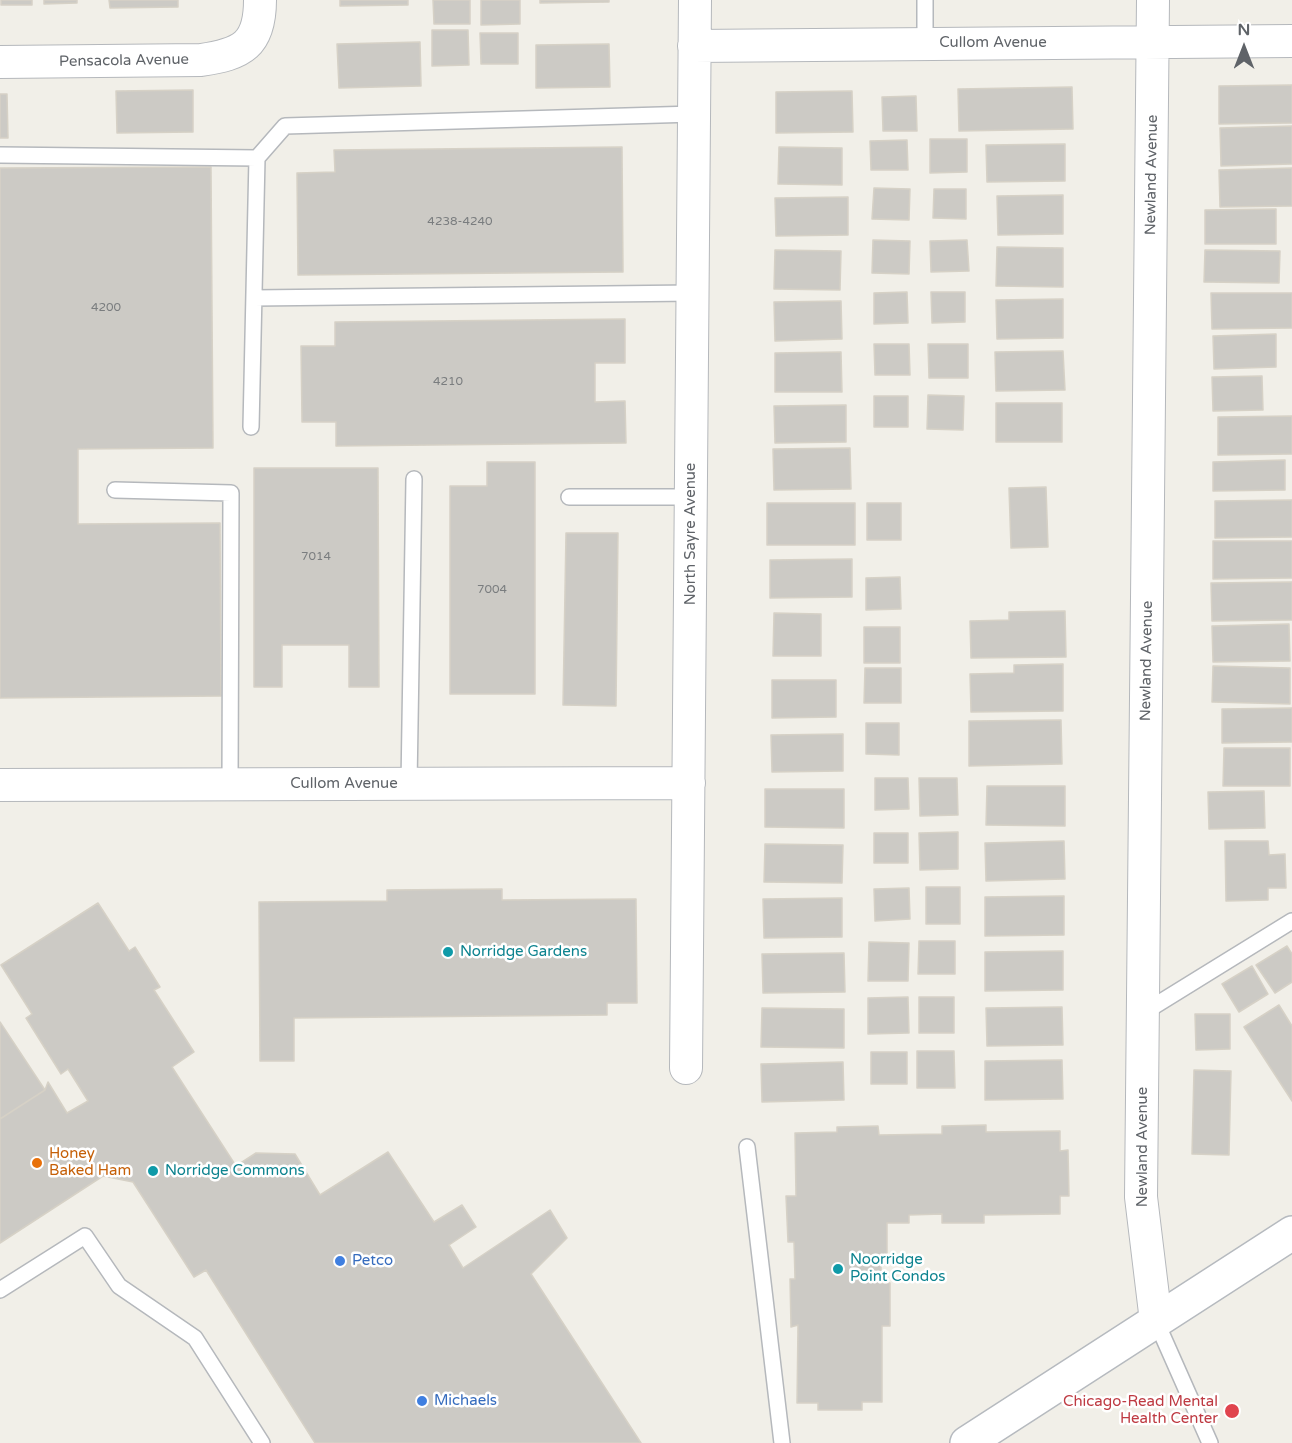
<!DOCTYPE html>
<style>
body{margin:0}
#map{position:relative;width:1292px;height:1443px;overflow:hidden;background:#f1efe8;font-family:"Varela Round",sans-serif}
canvas{display:block}
.north{position:absolute;left:1214px;top:18px;width:60px;height:60px;-webkit-text-stroke:4px #fff;paint-order:stroke;rotate:0deg;font-size:16px;font-weight:700;line-height:24px;text-align:center;color:#5f6368}
.north::after{content:'';display:block;margin:auto;width:21px;height:27px;background:#5f6368;clip-path:polygon(50% 0,100% 100%,50% 72%,0 100%)}
</style>
<div id="map">
<canvas width="1292" height="1443"></canvas>
<div class="north">N</div>
</div>
<script>
const ctx = document.querySelector('canvas').getContext('2d');
ctx.lineJoin = 'round';
function fillPath(path, color) {
  ctx.fillStyle = color;
  ctx.fill(path, 'evenodd');
}
function strokePath(path, color, width, dash) {
  ctx.strokeStyle = color;
  ctx.lineWidth = width;
  ctx.lineCap = dash ? 'butt' : 'round';
  ctx.setLineDash(dash || []);
  ctx.stroke(path);
}
function write(font, color, halo, rows, align = 'center') {
  ctx.font = font + ' "Varela Round",sans-serif';
  ctx.lineWidth = 5;
  ctx.setLineDash([]);
  ctx.textBaseline = 'middle';
  ctx.strokeStyle = halo;
  ctx.fillStyle = color;
  for (const [text, x, y, turn = 0] of rows) {
    ctx.save();
    ctx.translate(x, y);
    ctx.rotate((+turn || 0) * Math.PI / 180);
    ctx.textAlign = isNaN(turn) ? turn : align;
    if (halo) ctx.strokeText(text, 0, 0);
    ctx.fillText(text, 0, 0);
    ctx.restore();
  }
}
const building = new Path2D(`
 M1 0H32V5H1Z
 M44 0H77V3L44 4Z
 M109 0H178V7L110 8Z
 M340 0H408V5L340 6Z
 M433 0H470V24H434Z
 M481 0H520V24L481 25Z
 M540 0H609V2L540 3Z
 M432 30H468L469 65 432 66Z
 M480 33H518V64H481Z
 M420 42 421 86 339 88 337 44Z
 M609 44 610 87 536 88V45Z
 M1292 85V123L1219 124V86Z
 M1072 87 1073 129 959 131 958 89Z
 M193 90V132L117 133 116 91Z
 M852 91 853 132 776 133V92Z
 M0 94H7L8 138H0Z
 M916 96 917 131H883L882 97Z
 M1292 126V164L1221 166 1220 128Z
 M930 139H967V172L930 173Z
 M907 140 908 170H871L870 141Z
 M1065 144V181L987 182 986 145Z
 M622 147 623 272 298 275 297 173 335 172 334 150Z
 M779 147 842 148V185L778 184Z
 M211 167 213 448 78 449V524L220 523 221 696 0 698V168Z
 M1292 168V206L1220 207 1219 170Z
 M874 188 910 189 909 220 872 219Z
 M934 189H966V219L933 218Z
 M1063 195V234L998 235 997 196Z
 M848 197V235L776 236 775 198Z
 M1276 209V244H1205V210Z
 M873 240 910 241 909 274 872 273Z
 M967 240 969 271 931 272 930 241Z
 M997 247 1063 248V287L996 286Z
 M775 250 841 251 840 290 774 289Z
 M1205 250 1280 251 1279 283 1204 282Z
 M907 292 908 323 874 324V293Z
 M931 292H965V322L932 323Z
 M1211 293H1292V328L1212 329Z
 M1063 299V338L997 339 996 300Z
 M841 301 842 339 775 341 774 302Z
 M625 319V363H595V402L625 401 626 443 336 446V422H302L301 346H335V322Z
 M1276 334V367L1214 369 1213 336Z
 M874 344H909L910 375H875Z
 M928 344H968V378H929Z
 M1063 351 1065 390 996 391 995 352Z
 M841 352 842 392H775V353Z
 M1262 376 1263 410 1213 411 1212 377Z
 M928 395 964 396 963 430 927 429Z
 M874 396H908V427H874Z
 M996 403H1062V442H996Z
 M846 405V442L775 443 774 406Z
 M1292 416V454L1218 455V417Z
 M850 448 851 489 774 490 773 449Z
 M1285 460V490L1213 491V462Z
 M487 462H535V694H450V486H487Z
 M254 468H378L379 687H349V645H282V687H254Z
 M1046 487 1048 547 1011 548 1009 488Z
 M1292 500V537L1215 538V501Z
 M767 503H855V545H767Z
 M867 503H901V540H867Z
 M566 533H618L616 706 563 705Z
 M1213 541H1292V578L1213 579Z
 M852 559V597L770 598V560Z
 M900 577 901 609 866 610V578Z
 M1292 582V620L1212 621 1211 583Z
 M1065 611 1066 657 971 658 970 621 1009 620V612Z
 M774 613 821 614V656H773Z
 M1289 624 1290 661 1213 662 1212 626Z
 M864 627H900V663H864Z
 M1063 664V711L971 712 970 674 1014 673V665Z
 M1213 666 1290 668V704L1212 702Z
 M865 668H901V703H864Z
 M772 680H836V717L772 718Z
 M1292 708V742L1222 743V709Z
 M1061 720 1062 764 969 766V721Z
 M866 723H899V755L866 754Z
 M843 734V771L772 772 771 735Z
 M1224 748H1290V786H1223Z
 M875 778H908L909 809 875 810Z
 M919 778H957L958 815 920 816Z
 M987 786H1065V826L986 825Z
 M765 789H844V828L765 827Z
 M1264 791 1265 828 1209 829 1208 792Z
 M958 832V869L920 870 919 833Z
 M874 833H908V863H874Z
 M1064 841 1065 879 986 881 985 843Z
 M1225 841H1268L1269 855 1285 854 1286 888H1268V900L1226 901Z
 M765 844 843 845 842 883 764 882Z
 M926 887H960V924H926Z
 M909 888 910 919 875 921 874 889Z
 M502 889V900L636 899 637 1003H607V1015L294 1018V1061H260L259 902 387 901V890Z
 M1064 896V935L985 936V897Z
 M842 898V937L764 938 763 899Z
 M98 903 129 951 135 947 160 987 154 990 194 1052 172 1067 236 1166 256 1153 295 1154 320 1195 388 1152 434 1222 462 1205 476 1227 449 1245 463 1268 550 1210 567 1238 531 1274 641 1443H315L206 1270 194 1277 133 1182 103 1176 0 1243V1119L45 1090 48 1082 67 1113 88 1101 68 1069 61 1074 26 1018 32 1014 1 965Z
 M919 941H955V974H918Z
 M869 942 909 943 908 981H868Z
 M1287 946 1292 954V982L1275 993 1256 965Z
 M1063 951V990L985 991V952Z
 M844 953 845 992 763 993 762 954Z
 M1252 966 1268 994 1239 1012 1222 984Z
 M908 997 909 1033 868 1034V998Z
 M919 997H954V1033H919Z
 M1279 1005 1292 1026V1101L1244 1027Z
 M1062 1007 1063 1045 987 1046 986 1008Z
 M762 1008 844 1009V1048L761 1047Z
 M1195 1014H1230V1049L1196 1050Z
 M0 1022 45 1090 0 1119Z
 M917 1051H954L955 1088H917Z
 M871 1052H907V1084H871Z
 M1062 1060 1063 1099 985 1100V1061Z
 M843 1062 844 1100 762 1102 761 1064Z
 M1194 1070 1231 1071 1229 1155 1192 1154Z
 M986 1125V1132L1060 1131V1151L1068 1150 1069 1196H1060V1214L984 1215V1223H942V1214L909 1215V1223H887V1259H881V1283H890V1326H882V1402H862V1410H818V1403H797L798 1325 791 1327 790 1279H795L794 1242H788L786 1196H796L795 1133 837 1132V1127L878 1126 879 1135 942 1134V1126Z`);
fillPath(building, '#cccac5');
strokePath(building, '#d6d1c6', 1.5);
const lane = new Path2D(`
 M925 44V0
 M0 155 257 158 251 427
 M257 158 285 126 694 114
 M254 298 693 293
 M115 490 231 493 230 784
 M569 497H691
 M409 784 414 479
 M1143 1013 1292 921
 M747 1147 782 1443
 M0 1290 85 1236 119 1286 195 1338 262 1443
 M1156 1321 1210 1443`);
const street = new Path2D(`
 M1153 0 1141 1197 1156 1321
 M694 46 1292 41
 M0 62 201 60C242 54 260 45 260 0
 M0 785 689 783
 M686 1068 695 0`);
const secondary = new Path2D(`
 M967 1443 1292 1233`);
strokePath(lane, '#b5b8bc', 18);
strokePath(street, '#b5b8bc', 34);
strokePath(secondary, '#b6babf', 36);
strokePath(lane, '#fff', 15);
strokePath(street, '#fff', 32);
strokePath(secondary, '#fff', 33);
for (const [x, y, r, color] of [
 [448,952,6,"#0f9aa8"],
 [37,1163,6,"#e8710a"],
 [153,1171,6,"#0f9aa8"],
 [340,1261,6,"#3f7fe0"],
 [838,1269,6,"#0f9aa8"],
 [422,1401,6,"#3f7fe0"],
 [1232,1411,8,"#e0444e"]
]) {
  const dot = new Path2D();
  dot.arc(x, y, r, 0, 2 * Math.PI);
  ctx.fillStyle = color;
  ctx.fill(dot);
  strokePath(dot, '#fff', 2);
}
write('12px', '#7a7d7f', null, [
 ["4238-4240",460,222],
 ["4200",106,308],
 ["4210",448,382],
 ["7014",316,557],
 ["7004",492,590]
]);
write('15px', '#5f6368', '#fff', [
 ["Cullom Avenue",993,43],
 ["Pensacola Avenue",124,61,-1],
 ["Newland Avenue",1152,175,-89],
 ["North Sayre Avenue",691,534,-90],
 ["Newland Avenue",1147,661,-89],
 ["Cullom Avenue",344,784],
 ["Newland Avenue",1143,1147,-90]
]);
write('15px', '#0d838f', '#fff', [
 ["Norridge Gardens",460,952],
 ["Norridge Commons",165,1171],
 ["Noorridge",850,1260],
 ["Point Condos",850,1277]
], 'left');
write('15px', '#c56008', '#fff', [
 ["Honey",49,1154],
 ["Baked Ham",49,1171]
], 'left');
write('15px', '#366cbe', '#fff', [
 ["Petco",352,1261],
 ["Michaels",434,1401]
], 'left');
write('15px', '#be3a42', '#fff', [
 ["Chicago-Read Mental",1218,1402],
 ["Health Center",1218,1419]
], 'right');
</script>
